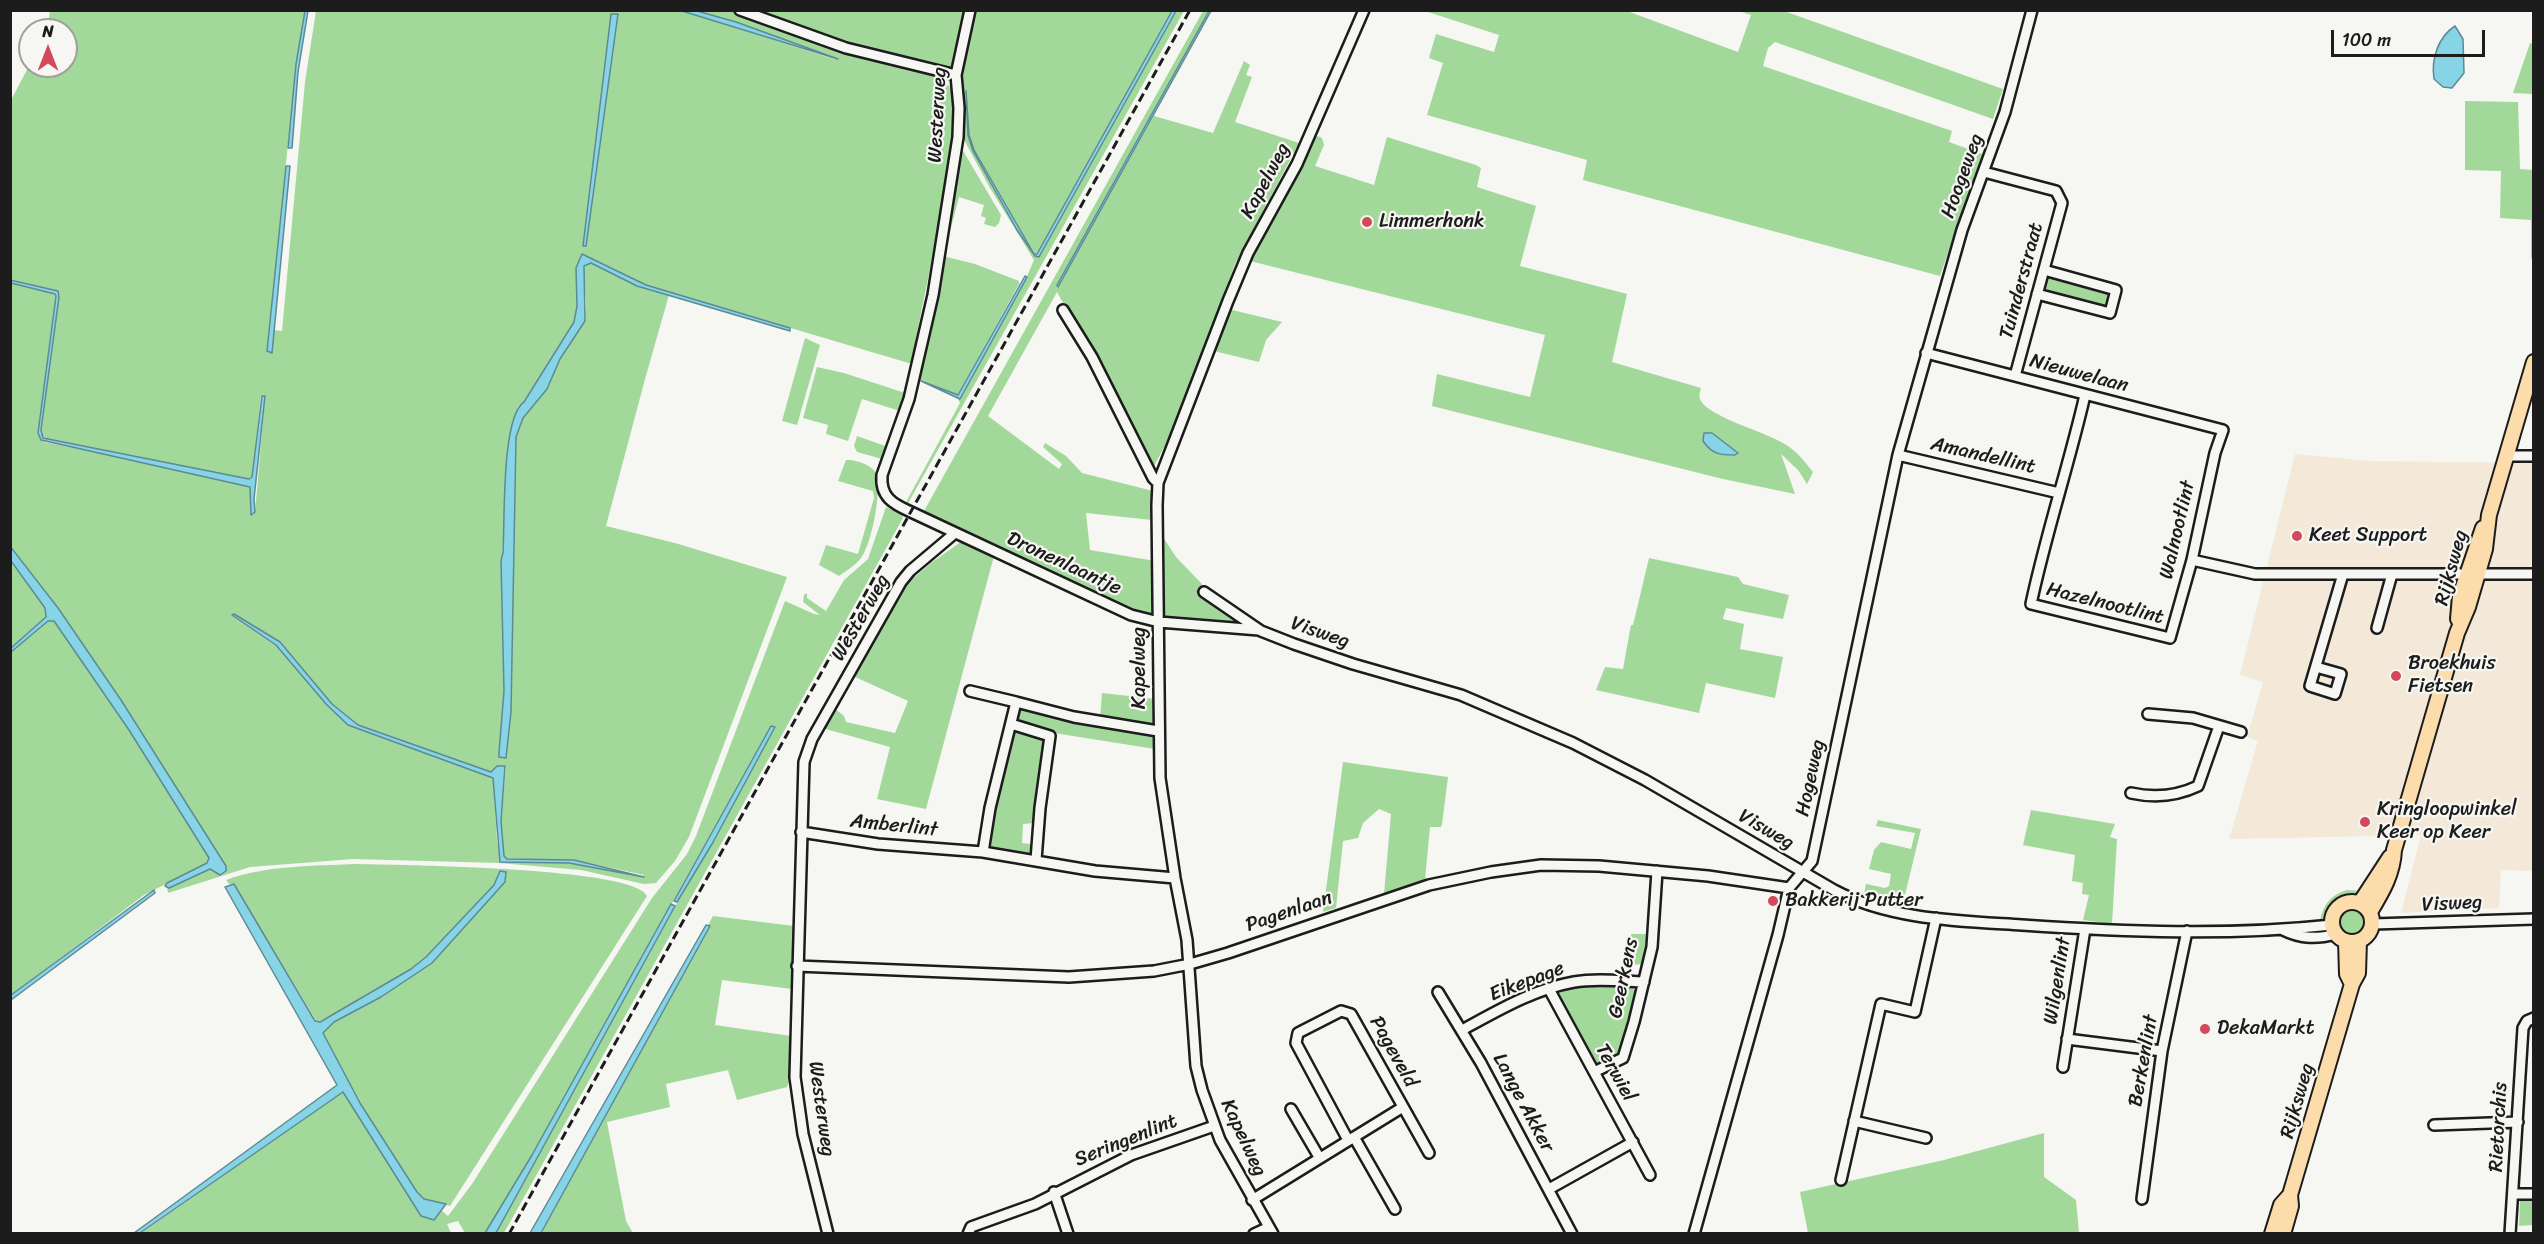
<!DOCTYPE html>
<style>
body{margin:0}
#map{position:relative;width:2544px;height:1244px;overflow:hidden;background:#f6f6f2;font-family:Sriracha,sans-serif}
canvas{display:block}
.frame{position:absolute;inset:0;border:12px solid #1c1c1c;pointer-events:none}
.north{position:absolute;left:18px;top:18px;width:60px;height:60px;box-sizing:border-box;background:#f6f6f2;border:2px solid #9f9f9c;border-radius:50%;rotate:0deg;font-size:16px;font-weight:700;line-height:24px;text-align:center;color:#1c1c1c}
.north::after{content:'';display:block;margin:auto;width:21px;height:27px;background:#d1495b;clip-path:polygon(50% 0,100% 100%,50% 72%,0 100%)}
.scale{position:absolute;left:2331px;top:30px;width:154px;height:27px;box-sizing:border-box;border:3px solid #1c1c1c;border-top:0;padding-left:8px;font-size:18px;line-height:21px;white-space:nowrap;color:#1c1c1c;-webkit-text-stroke:4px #f6f6f2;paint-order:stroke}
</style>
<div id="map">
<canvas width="2544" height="1244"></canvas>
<div class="frame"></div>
<div class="north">N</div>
<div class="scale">100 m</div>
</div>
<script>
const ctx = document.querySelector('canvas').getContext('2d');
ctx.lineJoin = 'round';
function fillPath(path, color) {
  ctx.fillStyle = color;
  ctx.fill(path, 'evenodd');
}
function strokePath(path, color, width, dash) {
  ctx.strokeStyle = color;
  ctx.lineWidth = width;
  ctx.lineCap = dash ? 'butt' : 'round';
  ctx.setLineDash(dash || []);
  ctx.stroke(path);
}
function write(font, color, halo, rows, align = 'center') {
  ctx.font = font + ' Sriracha,sans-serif';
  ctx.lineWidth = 4.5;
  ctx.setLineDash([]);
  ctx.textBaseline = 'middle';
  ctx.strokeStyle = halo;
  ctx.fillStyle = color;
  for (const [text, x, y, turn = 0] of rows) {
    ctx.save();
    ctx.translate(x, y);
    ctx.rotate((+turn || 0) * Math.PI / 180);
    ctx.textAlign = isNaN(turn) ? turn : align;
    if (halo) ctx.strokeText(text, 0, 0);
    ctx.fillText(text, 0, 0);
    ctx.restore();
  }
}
fillPath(new Path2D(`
 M2295 454 2369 461 2533 463V871L2501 870 2499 908 2401 913 2421 835 2229 839 2258 741 2247 737 2263 682 2240 675Z`), '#f4e8d9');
fillPath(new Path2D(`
 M50 11H305L296 64 267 351 273 344 274 330 282 331 305 82 316 11H682L837 60 750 27 697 11H733L834 50 837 49C859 55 936 70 949 86 969 111 917 320 912 364L646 285 582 254 576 268 577 306 574 322 524 402 518 406 501 561 504 691 499 752 506 758 511 712 516 437 523 418 547 389 560 359 585 321 586 301 583 271 586 264 591 263 637 286 669 295 645 379 606 526 675 543 787 577 689 837 675 861 656 883 644 884 581 870 499 863 353 859 250 867 168 893 167 887 210 869 226 866 121 700 58 608 11 546V283L55 294 56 296 38 433 44 442 156 464 250 487V496L255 512 265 397 261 396 252 477 249 479 54 442 41 436 57 291 11 280 10 102 30 64V66H66V30H47ZM612 14 618 15 586 246ZM232 615 280 642 332 704 358 725 491 772 506 767 501 821 504 856 507 859 574 860 644 875 643 877 569 863 501 862 497 841 493 778 348 725 276 645Z
 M751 11H966L955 59 950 67 942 68 846 44Z
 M974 11H1172L1038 252 1033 254 1039 257 1176 11H1184L907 505 905 504 960 403 958 399 1025 281 1034 260 990 188 963 138 960 77Z
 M1203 11H1209L1057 284 1058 286 1213 11 1154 116 1213 133 1244 61 1250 65 1246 75 1252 77 1235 122 1299 143 1235 264 1169 438 1154 466 1103 367 1077 328 1057 292 988 416 1059 469 1062 464 1043 447 1045 443 1066 456 1082 473 1153 491 1152 520 1086 513 1090 550 1155 561V608L1151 613H1143L1092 593 924 511Z
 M1425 11H1627L1738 52 1751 15 1739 11H1784L2003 89 1993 119 1775 42 1768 48 1763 66 1952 131 1949 142 1982 154 1940 276 1583 180 1587 160 1427 115 1443 63 1429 58 1436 34 1494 52 1499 35Z
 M2530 43 2533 44V94L2513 93Z
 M2465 101 2518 102 2520 169 2533 170V259L2531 258V220L2500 218 2501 171 2465 170Z
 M1315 135 1322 138 1324 145 1315 166 1374 185 1387 137 1476 165 1481 168 1477 187 1536 206 1520 266 1627 294 1612 362 1701 388C1700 392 1698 396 1701 401 1710 417 1765 432 1783 443 1796 450 1804 461 1813 472L1807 484 1798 470 1781 454 1795 494 1723 479 1432 406 1437 374 1530 397 1545 335 1250 261Z
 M962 149 1001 215 999 223 995 227 984 224 986 218 981 216 984 205 959 197 948 239 946 236Z
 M943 256 975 264 1019 281V284L957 396 918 379 926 352Z
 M2047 274 2109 292 2105 308 2043 293Z
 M1228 309 1282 322 1266 340 1259 362 1214 351Z
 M805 338 820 345 797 425 782 421Z
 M817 367 844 373 905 393 900 411 862 399 848 441 826 434 828 425 803 418Z
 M857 436 888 447 882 459 857 452 854 446Z
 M846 460C855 459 876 466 877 476 881 493 872 543 861 558 856 565 846 571 839 576L819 565 826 545 858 554 874 498 873 491 838 481Z
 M886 507 902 514 903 518 504 1233H496L675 906 712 844 774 726 771 727 759 747 532 1155 485 1233H465L458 1221 447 1224 451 1233 140 1234 343 1091 421 1216 439 1214 441 1210 448 1216 472 1184 652 898 687 854 696 836 785 601 814 614 820 615 803 602 804 595 807 593V598L826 611 844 580 868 559Z
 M1161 534 1176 557 1202 584 1198 594 1249 625 1164 618Z
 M962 541 994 556 926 809 877 799 890 747 822 728 833 707 844 716 846 722 895 733 908 701 853 676 902 588 931 563Z
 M1649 558 1738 577 1743 584 1789 595 1783 619 1726 608 1723 619 1744 624 1740 649 1783 657 1775 698 1706 683 1699 713 1596 690 1605 667 1623 669 1631 625H1633Z
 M10 561 45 608 46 617 11 648Z
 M54 620 129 730 209 858 207 863 144 895 11 995V652L48 621Z
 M1102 693 1156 699 1154 721 1149 725 1100 719Z
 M1023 708 1148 732 1155 739V749L1054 733 1045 731 1046 728 1029 723 1027 726 1021 724 1016 716Z
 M1016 731 1043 738 1045 740 1035 821 1034 823 1023 824 1022 843 1031 844 1034 846 1030 855 1026 856 989 849 987 846 992 812 1011 737Z
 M1343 762 1448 777 1442 824 1441 827H1430L1425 880 1384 894 1391 814 1379 809 1363 823 1358 838 1343 841 1336 908 1323 912Z
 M2031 810 2115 824 2110 837 2117 839 2112 924 2083 920 2089 895 2082 894 2083 883 2072 881 2075 855 2023 845Z
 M1878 820 1921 829 1903 903 1864 894 1866 884 1885 888 1889 886 1891 874 1869 869 1874 850 1881 842 1911 849 1915 833 1876 826Z
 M356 864C396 865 635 867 647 896L450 1206 424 1199 417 1192 360 1103 323 1033 334 1022 381 997 432 963 505 882V872L500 871 495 885 486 894 426 957 411 969 356 1003 317 1022 234 884H229L226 880C268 865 313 866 356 864Z
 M2347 890 2361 891 2359 896 2339 901 2325 918 2320 921C2323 904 2331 895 2347 890Z
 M2339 922a14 14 0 1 1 28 0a14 14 0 1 1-28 0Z
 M713 916 794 926 792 989 722 980 715 1025 791 1036 790 1079 787 1087 737 1100 728 1070 666 1084 670 1107 607 1122 626 1221 633 1233 541 1234Z
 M1631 934H1647L1644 964 1629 965Z
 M1586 983 1630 985 1635 991 1619 1054 1601 1064 1593 1061 1558 994 1561 988Z
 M2044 1133V1177L2076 1200 2079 1233H1808L1800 1192 1944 1160Z
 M2533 1197V1225L2519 1226 2520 1198Z`), '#a3d89b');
const water = new Path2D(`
 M305 11H308L298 72 292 148H288L296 64Z
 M682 11H697L736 22 838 59Z
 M1172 11H1176L1039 257 1035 256 1017 230 973 151 968 135 966 91 969 135 974 150 1034 254H1037Z
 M1209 11H1211L1058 287 1057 285Z
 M611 14H618L586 246H583Z
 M2455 26 2463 39 2464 73 2452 88 2443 87 2434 79C2431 59 2438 37 2455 26Z
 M286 166H290L272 353 267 351Z
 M582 254 646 285 790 328V331L637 286 591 263 584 266 585 321 560 359 547 389 523 418 516 437 511 712 506 758 499 757V752L504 691 501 561 503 552C505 523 501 417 524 402L574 322 577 306 576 268Z
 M1025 276 1027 277 1025 281 960 399 921 381 958 395Z
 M10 280 58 291 59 297 41 430 43 438 249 479 252 477 262 396H265L254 499 255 512 251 515 250 487 41 440 38 433 56 296 55 294 11 283Z
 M1704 433H1712L1738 453 1735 455C1719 455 1712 454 1703 441Z
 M10 546 58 608 121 700 226 866V871L220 875 210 869 169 888 165 886 167 883 207 863 209 858 129 730 54 621H48L11 652V648L46 617 45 608 11 561Z
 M234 614 280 642 332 704 358 725 491 772 497 766H505L501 821 504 856 507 859 574 860 644 877 569 863 500 862 493 778 348 725 326 704 276 645 232 615Z
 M771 726 775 727 712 844 677 902 674 901Z
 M500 871 506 872 505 882 432 963 381 997 334 1022 323 1033 360 1103 417 1192 424 1199 446 1204 434 1220 421 1216 343 1092 140 1233H134L337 1085 225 887 234 884 315 1021 320 1022 411 969 426 957 494 885Z
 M154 890 155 893 11 1000V995Z
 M671 904 675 906 496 1233H485L532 1155Z
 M706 925 710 926 541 1233H530Z`);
fillPath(water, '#87d4e6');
strokePath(water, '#5c8a95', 1.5);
const street = new Path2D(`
 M740 10 846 48 956 75
 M970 10 956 75 959 108 958 137 933 295 909 399 882 475C880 497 893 504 911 512L1131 615 1159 622 1259 630
 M1984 172 2056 191 2062 203 2015 376
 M2037 294 2110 313 2116 290 2044 270
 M1063 310 1092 357 1153 478 1158 483
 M1926 353 2223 430 2215 453 2192 560 2170 638 2031 604C2046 533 2069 465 2085 395
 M1898 455 2059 493
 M2507 456H2534
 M2192 560 2255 574H2534
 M1204 592 1261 631 1294 644 1353 664 1461 695 1573 743 1645 780 1834 890C1890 920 1960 921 2022 925 2125 932 2229 936 2332 925
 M2377 628 2392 574
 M2316 667 2341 674 2335 694 2310 686 2343 574
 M970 691 1016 702
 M2148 714 2193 718 2241 732
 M1011 724 1050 736 1040 808 1036 860
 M2131 793C2154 798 2177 796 2198 786L2219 726
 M801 832 878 844 983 852 1095 871 1175 878
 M983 852 990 808 1016 702 1074 717 1158 731
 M2373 924 2534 919
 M2283 930C2301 939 2317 939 2336 934
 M797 966 1069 977 1154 971 1190 964 1228 953 1429 885 1491 872 1541 865 1599 866 1708 876 1789 888
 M1549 989 1650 1175
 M1438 992 1481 1063 1572 1234
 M1462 1030C1497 1011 1534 989 1574 982 1596 978 1621 981 1644 982
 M2067 1039 2162 1051
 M2063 1067 2085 929
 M1594 1072 1623 1058 1634 1022 1652 947 1657 871
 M1291 1109 1319 1157
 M1854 1121 1926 1138
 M2434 1125 2518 1122
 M1354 1137 1395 1209
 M1348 1140 1296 1043 1298 1033 1341 1011 1351 1014 1429 1153
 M1841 1180 1881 1004 1915 1012 1936 918
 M1549 1189 1633 1142
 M1054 1192 1068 1234
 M2514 1194H2534
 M2142 1199 2162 1051 2187 931
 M1252 1200 1403 1107
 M828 1234 803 1134 795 1077 804 762 812 739 901 582 910 571 955 533
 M968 1234 971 1227 1035 1204 1131 1155 1214 1126
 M1254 1234 1269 1227
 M1273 1234 1220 1140 1202 1090 1196 1066 1187 940 1175 878 1160 778 1157 505 1158 483 1228 301 1248 253 1297 164 1364 10
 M1694 1234 1778 935 1789 888 1812 861 1898 455 1962 230 2005 112 2032 10
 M2510 1234 2523 1028 2527 1021 2534 1018`);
const primary = new Path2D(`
 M2458 619 2460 596 2483 528
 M2332 922a20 20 0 1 1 40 0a20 20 0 1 1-40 0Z
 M2360 903 2390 857
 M2370 912C2382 892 2393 874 2394 850L2457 633 2468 607 2485 549 2489 515 2534 362
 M2346 941 2347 974 2352 984
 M2272 1234 2281 1205 2290 1195
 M2283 1234 2291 1206 2290 1195 2352 984 2358 973 2359 941`);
strokePath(street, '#1c1c1c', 14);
strokePath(primary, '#1c1c1c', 18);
strokePath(street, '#f6f6f2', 9);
strokePath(primary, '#fddcac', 14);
strokePath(new Path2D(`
 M509 1234 1190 10`), '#1c1c1c', 3, [9, 4.5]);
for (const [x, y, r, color] of [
 [1367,222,6,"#d1495b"],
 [2297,536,6,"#d1495b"],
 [2396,676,6,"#d1495b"],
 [2365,822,6,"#d1495b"],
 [1773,901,6,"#d1495b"],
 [2205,1029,6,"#d1495b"]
]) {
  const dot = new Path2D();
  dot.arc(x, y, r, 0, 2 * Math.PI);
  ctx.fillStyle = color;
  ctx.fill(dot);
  strokePath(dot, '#f6f6f2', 2);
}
write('20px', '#1c1c1c', '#f6f6f2', [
 ["Westerweg",938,115,-87],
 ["Hoogeweg",1963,176,-70],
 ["Kapelweg",1266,181,-62],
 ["Tuinderstraat",2022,281,-75],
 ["Nieuwelaan",2079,374,15],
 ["Amandellint",1983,456,13],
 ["Walnootlint",2178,530,-77],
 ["Dronenlaantje",1064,564,25],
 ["Rijksweg",2452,568,-75],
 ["Hazelnootlint",2105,604,14],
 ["Westerweg",861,618,-60],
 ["Visweg",1320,633,19],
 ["Kapelweg",1140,668,-90],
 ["Hogeweg",1811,778,-78],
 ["Amberlint",894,826,6],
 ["Visweg",1766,830,30],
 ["Visweg",2452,904,-3],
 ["Pagenlaan",1289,912,-19],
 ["Geerkens",1624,978,-78],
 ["Wilgenlint",2058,981,-81],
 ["Eikepage",1527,982,-21],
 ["Pageveld",1393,1052,61],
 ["Berkenlint",2144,1061,-80],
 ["Terwiel",1615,1073,61],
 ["Rijksweg",2298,1101,-74],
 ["Lange Akker",1523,1103,62],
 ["Westerweg",821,1109,82],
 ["Rietorchis",2499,1127,-87],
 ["Kapelweg",1243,1138,65],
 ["Seringenlint",1126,1141,-22]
]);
write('20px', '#1c1c1c', '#f6f6f2', [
 ["Limmerhonk",1379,222],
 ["Keet Support",2309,536],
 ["Broekhuis",2408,664],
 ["Fietsen",2408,687],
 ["Kringloopwinkel",2377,810],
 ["Keer op Keer",2377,833],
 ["Bakkerij Putter",1785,901],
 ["DekaMarkt",2217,1029]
], 'left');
</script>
